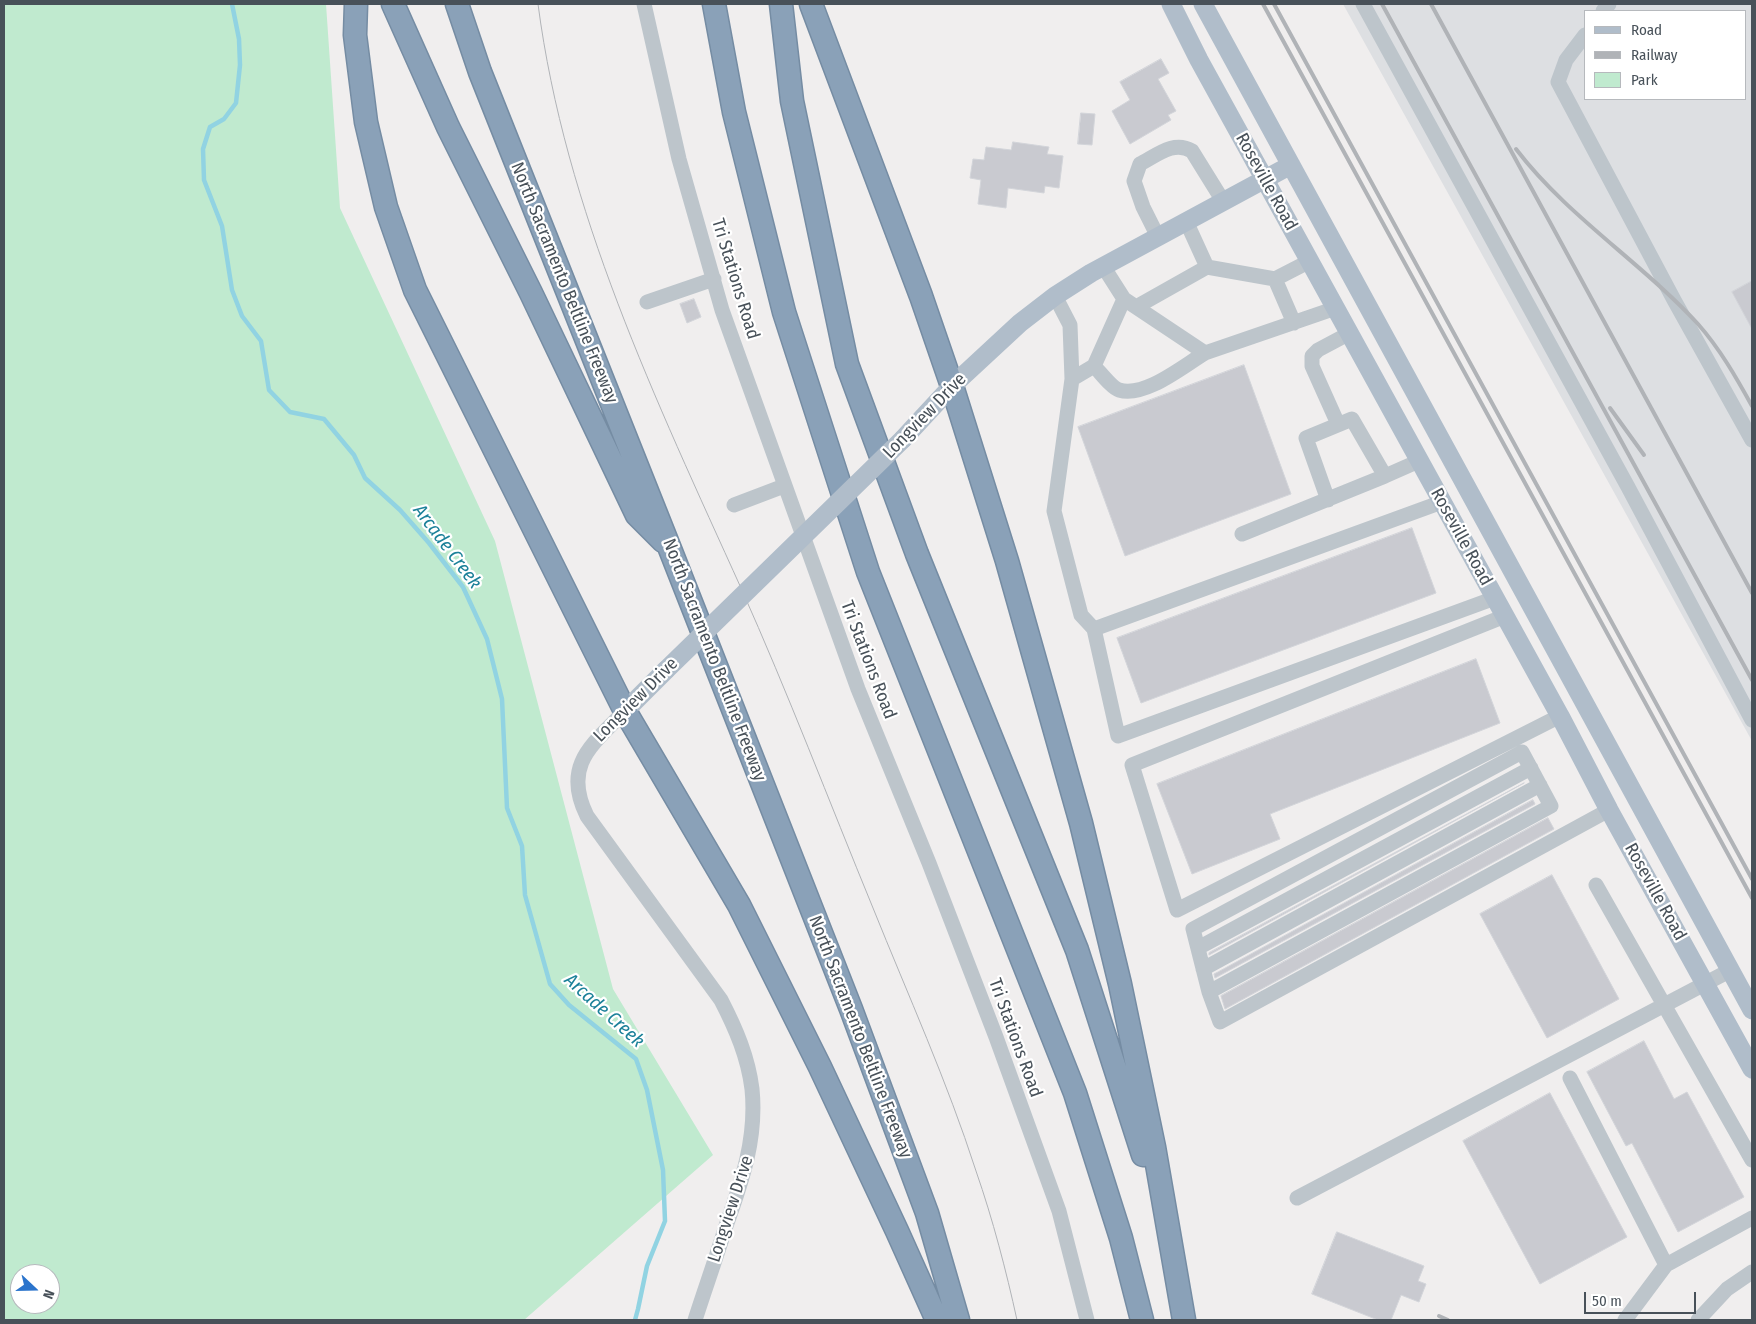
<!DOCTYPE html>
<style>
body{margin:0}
#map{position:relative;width:1756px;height:1324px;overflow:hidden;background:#f0eeee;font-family:"Fira Sans Condensed",sans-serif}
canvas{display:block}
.frame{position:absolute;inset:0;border:5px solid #485159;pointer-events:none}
.legend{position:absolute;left:1584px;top:10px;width:162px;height:90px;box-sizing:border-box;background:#fff;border:1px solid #b6b9bd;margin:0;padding:6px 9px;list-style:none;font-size:15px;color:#485159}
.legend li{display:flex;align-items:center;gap:10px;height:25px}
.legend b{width:25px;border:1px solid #b6b9bd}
.north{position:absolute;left:10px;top:1264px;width:50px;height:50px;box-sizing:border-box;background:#fff;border:1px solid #b6b9bd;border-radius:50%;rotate:111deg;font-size:14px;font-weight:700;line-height:20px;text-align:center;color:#485159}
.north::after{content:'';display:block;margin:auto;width:18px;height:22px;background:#2b74cc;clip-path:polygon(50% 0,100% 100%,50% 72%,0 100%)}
.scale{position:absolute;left:1584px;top:1292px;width:112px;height:22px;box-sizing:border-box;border:2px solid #485159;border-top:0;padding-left:6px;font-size:15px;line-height:18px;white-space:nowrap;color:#485159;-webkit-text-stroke:4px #fff;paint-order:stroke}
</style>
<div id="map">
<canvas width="1756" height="1324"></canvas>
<div class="frame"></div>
<ul class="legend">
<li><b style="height:6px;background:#b0bdca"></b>Road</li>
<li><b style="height:6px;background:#b0b3b7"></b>Railway</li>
<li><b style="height:14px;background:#c0eacf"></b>Park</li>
</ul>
<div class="north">N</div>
<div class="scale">50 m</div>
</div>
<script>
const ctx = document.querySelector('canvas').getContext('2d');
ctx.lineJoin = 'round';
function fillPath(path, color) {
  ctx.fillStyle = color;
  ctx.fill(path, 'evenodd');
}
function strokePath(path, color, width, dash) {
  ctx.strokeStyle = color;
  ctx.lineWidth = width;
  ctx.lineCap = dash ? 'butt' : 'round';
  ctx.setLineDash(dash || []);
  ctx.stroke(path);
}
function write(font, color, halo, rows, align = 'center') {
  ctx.font = font + ' "Fira Sans Condensed",sans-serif';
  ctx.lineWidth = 4.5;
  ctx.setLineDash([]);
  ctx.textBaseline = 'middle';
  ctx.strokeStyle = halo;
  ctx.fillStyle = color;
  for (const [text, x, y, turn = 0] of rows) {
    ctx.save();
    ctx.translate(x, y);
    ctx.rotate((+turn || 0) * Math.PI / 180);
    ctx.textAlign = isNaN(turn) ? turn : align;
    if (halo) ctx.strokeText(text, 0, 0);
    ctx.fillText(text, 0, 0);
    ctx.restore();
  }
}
fillPath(new Path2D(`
 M1343 4H1752V741ZM1585 11H1745V99H1585Z`), '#dddfe2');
fillPath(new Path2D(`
 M4 4H326L340 208 495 541 613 989 713 1155 524 1320H4ZM20 1274H50V1304H20Z`), '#c0eacf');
strokePath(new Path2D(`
 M232 4 239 39 240 65 236 103 224 119 210 127 203 149 204 180 222 226 232 290 242 316 261 341 269 390 290 412 324 419 354 455 365 478 400 510 429 543 463 587 487 639 502 699 507 808 522 846 525 895 550 984 569 1005 636 1059 647 1090 663 1170 665 1221 647 1266 638 1309 635 1320`), '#91d3e2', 4.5);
const building = new Path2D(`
 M1161 59 1169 73 1158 79 1176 111 1168 115 1171 120 1130 144 1112 111 1130 100 1120 82Z
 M1081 113 1095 114 1092 145 1078 144Z
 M1013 142 1049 147 1047 154 1063 156 1059 188 1045 186 1044 193 1008 188 1006 208 978 204 981 180 970 178 973 159 984 160 986 147 1011 150Z
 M1752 281V329L1732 292Z
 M694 299 701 317 687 323 680 304Z
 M1244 365 1291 494 1125 556 1078 427Z
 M1412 528 1436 593 1141 703 1117 638Z
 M1476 659 1500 723 1270 814 1280 839 1192 874 1157 784Z
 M1524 783 1209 955V953Z
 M1533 800 1535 804 1215 978 1214 974 1218 972Z
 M1548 818 1554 829 1225 1009 1221 996Z
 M1552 875 1619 999 1547 1038 1480 914Z
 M1644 1041 1674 1099 1687 1092 1744 1197 1678 1232 1632 1143 1626 1146 1587 1072Z
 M1550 1093 1627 1237 1540 1284 1463 1141Z
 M1337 1232 1424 1266 1418 1281 1426 1284 1419 1302 1401 1295 1391 1320H1378L1312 1294Z`);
fillPath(building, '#c9cad0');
strokePath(building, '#d2d4d9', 1);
const highway = new Path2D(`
 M356 4 355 35 366 122 386 207 415 290 625 711 739 905 820 1067 897 1231 937 1320
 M393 4 448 127 531 293 637 515 663 541
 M457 4 480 72 670 549 851 1009 927 1213 958 1320
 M714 4 734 112 784 312 868 572 1075 1093 1121 1238 1142 1320
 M781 4 792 101 847 364 917 554 1077 950 1143 1155
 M811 4 921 296 952 386 1007 561 1081 823 1120 984 1154 1147 1184 1320`);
strokePath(highway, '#758ca3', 25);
strokePath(new Path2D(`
 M644 4 679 159 722 310 858 689 929 863 996 1037 1059 1211 1087 1320
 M1363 4 1628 487 1752 720
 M1603 11 1609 4
 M1585 35 1566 60 1558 82 1674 300 1752 440
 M1186 221 1207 267
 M1158 237 1143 207 1134 181 1140 164C1157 155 1174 140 1192 151L1223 201
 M1103 266 1124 299 1205 353 1336 308
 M1275 279 1294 323
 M1055 296 1070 325 1072 379 1054 511 1081 615 1094 629
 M647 302 714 279
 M1136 307 1207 267 1275 279 1310 261
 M1094 366C1100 372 1112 388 1119 390 1145 398 1183 366 1205 353
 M1072 379 1094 366 1124 299
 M1338 424 1312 366V356L1318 350 1350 333
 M1328 500 1306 438 1352 419 1385 476
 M1442 502 1094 629 1118 736 1495 598
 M734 505 784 486
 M1242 534 1385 476 1419 461
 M1505 616 1132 765 1177 910 1560 716
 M625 711C592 745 562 765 587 816L721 1000C736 1029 748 1057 752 1089 757 1138 742 1181 726 1226 716 1258 705 1289 695 1320
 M1596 885 1752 1160
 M1198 948 1531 768
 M1203 969 1540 785
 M1209 992 1193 929 1522 752 1551 806 1209 992 1220 1022 1609 810
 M1570 1078 1666 1265 1752 1218
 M1297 1198 1731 970
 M1625 1320 1666 1265
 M1698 1320 1727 1289 1752 1272`), '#bdc5cb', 15);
strokePath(new Path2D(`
 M1171 4 1199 60 1560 716 1609 810 1752 1069
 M1203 4 1752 1010
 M903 439 952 386 1020 323 1055 296 1091 273 1291 165
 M625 711 666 670`), '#b0bdca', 19);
strokePath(highway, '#8aa1b8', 22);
strokePath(new Path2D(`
 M538 4C565 211 656 400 741 588 788 693 829 801 873 908 908 995 947 1081 976 1171 993 1220 1006 1270 1017 1320`), '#b0b3b7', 1);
strokePath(new Path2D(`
 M1263 4 1752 898
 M1274 4 1752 879
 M1382 4 1752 680
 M1431 4 1752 593
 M1516 149C1567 216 1641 262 1698 324 1720 349 1736 377 1752 406
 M1610 408 1644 455
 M1439 1316 1448 1320`), '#b0b3b7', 4);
strokePath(new Path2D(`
 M666 670 903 439`), '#b0bdca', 19);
write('18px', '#485159', '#fff', [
 ["Roseville Road",1266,182,61],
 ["Tri Stations Road",735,279,73],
 ["North Sacramento Beltline Freeway",564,283,68],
 ["Longview Drive",925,416,-46],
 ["Roseville Road",1461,537,61],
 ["North Sacramento Beltline Freeway",714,660,69],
 ["Tri Stations Road",868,660,69],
 ["Longview Drive",636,700,-45],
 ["Roseville Road",1655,892,61],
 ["North Sacramento Beltline Freeway",860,1037,69],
 ["Tri Stations Road",1015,1038,70],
 ["Longview Drive",731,1209,-72]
]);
write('italic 19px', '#1b8199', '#fff', [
 ["Arcade Creek",447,547,53],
 ["Arcade Creek",604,1011,42]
]);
</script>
